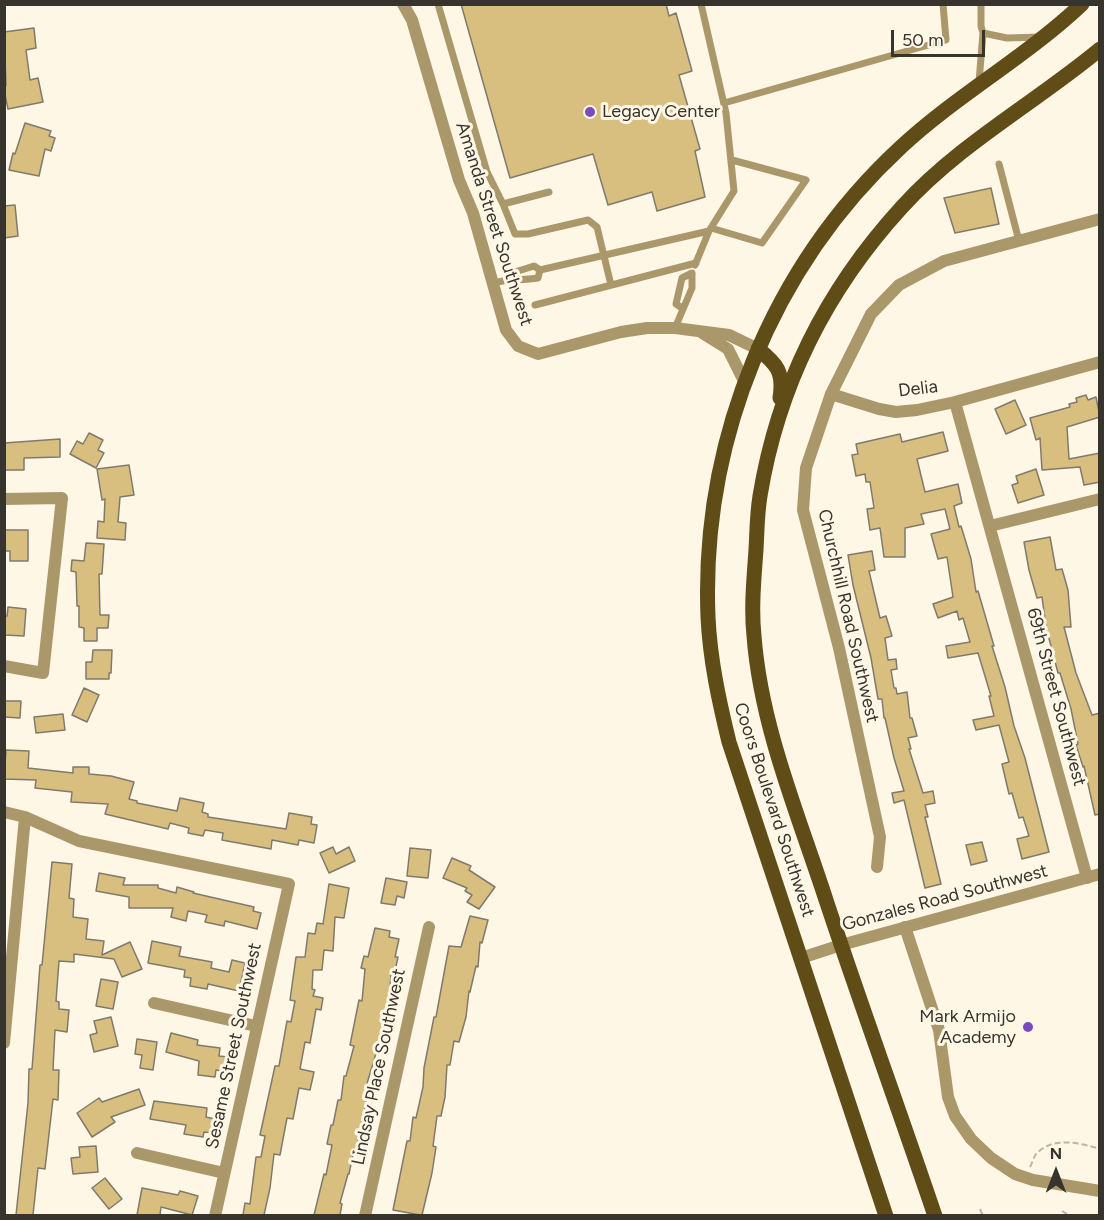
<!DOCTYPE html>
<style>
body{margin:0}
#map{position:relative;width:1104px;height:1220px;overflow:hidden;background:#fef7e6;font-family:Figtree,sans-serif}
canvas{display:block}
.frame{position:absolute;inset:0;border:6px solid #37342e;pointer-events:none}
.north{position:absolute;left:1026px;top:1142px;width:60px;height:60px;-webkit-text-stroke:4px #fef7e6;paint-order:stroke;rotate:0deg;font-size:16px;font-weight:700;line-height:24px;text-align:center;color:#37342e}
.north::after{content:'';display:block;margin:auto;width:21px;height:27px;background:#37342e;clip-path:polygon(50% 0,100% 100%,50% 72%,0 100%)}
.scale{position:absolute;left:891px;top:30px;width:94px;height:27px;box-sizing:border-box;border:3px solid #37342e;border-top:0;padding-left:8px;font-size:18px;line-height:21px;white-space:nowrap;color:#37342e;-webkit-text-stroke:4px #fef7e6;paint-order:stroke}
</style>
<div id="map">
<canvas width="1104" height="1220"></canvas>
<div class="frame"></div>
<div class="north">N</div>
<div class="scale">50 m</div>
</div>
<script>
const ctx = document.querySelector('canvas').getContext('2d');
ctx.lineJoin = 'round';
function fillPath(path, color) {
  ctx.fillStyle = color;
  ctx.fill(path, 'evenodd');
}
function strokePath(path, color, width, dash) {
  ctx.strokeStyle = color;
  ctx.lineWidth = width;
  ctx.lineCap = dash ? 'butt' : 'round';
  ctx.setLineDash(dash || []);
  ctx.stroke(path);
}
function write(font, color, halo, rows, align = 'center') {
  ctx.font = font + ' Figtree,sans-serif';
  ctx.lineWidth = 6;
  ctx.setLineDash([]);
  ctx.textBaseline = 'middle';
  ctx.strokeStyle = halo;
  ctx.fillStyle = color;
  for (const [text, x, y, turn = 0] of rows) {
    ctx.save();
    ctx.translate(x, y);
    ctx.rotate((+turn || 0) * Math.PI / 180);
    ctx.textAlign = isNaN(turn) ? turn : align;
    if (halo) ctx.strokeText(text, 0, 0);
    ctx.fillText(text, 0, 0);
    ctx.restore();
  }
}
const building = new Path2D(`
 M461 4H666L669 16 676 13 692 71 679 75 700 149 695 151 705 197 657 211 652 192 608 205 593 154 510 178Z
 M34 28 36 48 26 50 30 80 38 78 43 102 8 109 4 90 6 85 4 32Z
 M25 123 51 131 49 136 55 138 51 151 45 149 39 176 9 170 13 153 15 154Z
 M991 188 999 224 955 233 944 198Z
 M15 205 18 236 4 238V206Z
 M1086 395 1088 400 1096 397 1100 417 1067 427 1069 459 1100 453V482L1084 485 1080 467 1042 470 1040 438 1036 440 1030 418 1070 407 1069 404 1077 402 1076 398Z
 M1015 400 1026 425 1006 434 995 409Z
 M943 432 948 451 917 459 925 492 958 484 962 503 954 506 959 527 961 526 971 559 976 592 978 591 994 646H992L1005 687 1014 726 1025 758 1049 852 1022 859 1017 839 1029 836 1023 817 1019 818 1012 793 1009 794 1002 764 1009 762 999 725 976 730 973 720 994 716 989 696H991L978 653 948 658 946 646 970 642 963 618 959 620 957 611 938 618 933 604 953 597 947 557 938 559 931 534 950 529 945 509 921 514 924 524 905 528V557H884L880 528 870 530 867 509 874 508 870 482H866L865 474 856 476 852 455 858 454 856 444 900 434 902 442Z
 M89 433 103 440 98 450 104 453 96 468 70 454 77 441 83 444Z
 M60 439V457L24 458V470H4V443Z
 M129 465 134 495 120 497 118 522 126 523 125 540 97 538 98 521 104 522 105 499 102 500 97 469Z
 M1036 469 1044 495 1018 503 1012 485 1018 483 1016 476Z
 M4 530H28V561H10V551H4Z
 M1050 537 1056 570 1062 569 1068 590 1071 627H1064L1076 673 1092 715 1100 713V814L1095 815 1084 766 1083 767 1076 745 1078 744 1071 709 1060 673H1058L1046 627 1042 597 1037 598 1029 570 1024 542Z
 M86 543 104 544 102 574H99L100 615H109L108 628H97V641H84V628L79 627V606H77L76 572 71 571 72 560 84 561Z
 M872 551 875 570 869 571 880 618 886 616 892 636 885 638 888 660 896 659 897 669 891 670 894 688H896L897 694 907 692 910 718H912L917 736 908 738 911 749H909L923 793 933 791 935 803 925 805 928 817H925L941 884 925 888 904 800 894 803 892 793 904 791 894 758 885 718H884L882 699H878L871 658 853 585 848 555Z
 M8 607 26 609 24 636 5 635 4 616H7Z
 M93 650H112L111 673H109V679H86V662H92Z
 M84 688 99 695 87 722 72 715Z
 M4 701H21L20 718 4 717Z
 M63 714 65 730 36 733 34 717Z
 M6 750 29 751 28 768 73 773V767H89V774L111 776 134 782 129 799 137 801V803L177 811 180 798 204 803 202 812 208 814V817L286 829 289 813 312 817 311 824 317 825 314 843 299 840 298 845 272 840 271 849 222 840 223 833 205 830 203 836 188 833 189 828 170 823 168 829 105 814 108 804 71 802 72 792 35 788 36 780 4 779Z
 M982 842 987 861 971 865 966 845Z
 M333 847 336 854 349 847 355 861 329 873 320 853Z
 M410 848 431 850 428 878 407 876Z
 M452 858 471 866 469 870 495 887 479 909 467 902 472 895 465 891 467 888 443 878Z
 M52 862 72 864 69 898 74 899 73 917 88 919 86 939 104 941 102 955 130 942 142 969 122 977 114 959 74 954V962L59 961 56 1001 59 1002V1009L69 1010 67 1032 55 1030 53 1070H59L58 1100 53 1099 45 1169 38 1168 33 1215H16L28 1103 29 1069H32L40 965H42Z
 M99 873 125 878 123 885H158V888L176 893 177 887 194 892 193 893 254 907 253 911 261 913 257 929 225 921 224 926 205 922 207 915 188 911 186 921 171 917 173 908H129V897L96 891Z
 M386 878 407 882 404 898 397 896 395 905 381 903Z
 M329 884 349 888 344 918 335 917 333 951 324 950 322 970H313L312 989 315 990 313 996 323 998 321 1010 316 1009 310 1043 305 1042 300 1069 314 1072 310 1090 299 1088 293 1119 287 1118 280 1155 274 1154 270 1188 264 1215H243L245 1203 250 1204 256 1157H261L265 1136 260 1135 275 1066H279L287 1021 291 1022 295 1001 290 1000 296 957H305L308 933 315 934 317 923 323 924Z
 M470 916 488 920 482 943 480 942 478 967 476 966 470 992 469 991 466 1017 459 1042 454 1041 450 1065H447L445 1097 441 1116H437L433 1146 436 1147 432 1173 422 1215H420L393 1210 407 1141H410L413 1117 416 1118 423 1087 424 1068 434 1017H436L449 946 461 947Z
 M375 928 390 931 389 937 399 939 395 957H398L394 976 391 975 389 999 377 1050 366 1087H368L367 1099 356 1150 354 1149 349 1174H348L340 1203 342 1204 340 1215H314L324 1174 326 1175 332 1145 327 1144 331 1125H333L338 1100H341L344 1076H346L354 1046 350 1045 359 1000 362 1001 365 969 361 968 364 956 368 957Z
 M152 941 181 947 179 956 212 962 211 968 229 972 232 960 245 963 239 991 208 984 207 989 190 986 191 978 184 977 185 970 148 963Z
 M101 979 118 982 113 1009 96 1006Z
 M111 1017 118 1046 94 1052 90 1035 97 1033 94 1021Z
 M171 1033 198 1040 197 1045 220 1048 219 1056 228 1057 226 1072 216 1070 215 1077 198 1075 199 1061 166 1052Z
 M137 1039 157 1042 153 1070 140 1068 142 1055 135 1054Z
 M139 1089 145 1105 111 1117 115 1122 92 1137 77 1113 99 1098 102 1102Z
 M154 1101 207 1108 206 1117 215 1119 213 1133 204 1132 203 1137 184 1134 186 1125 150 1119Z
 M96 1146 98 1172 73 1174 71 1158 80 1157 79 1147Z
 M105 1178 122 1199 109 1209 92 1188Z
 M142 1188 178 1195 180 1191 198 1196 192 1215 161 1207 160 1215H137Z`);
fillPath(building, '#d9bf7f');
strokePath(building, '#817a6b', 1.5);
strokePath(new Path2D(`
 M1030 1167C1032 1163 1034 1157 1036 1154 1053 1136 1080 1143 1100 1149
 M980 1209 983 1216
 M1062 1211 1070 1216`), '#bcb6a9', 2, [6, 3]);
strokePath(new Path2D(`
 M438 4 487 172 503 204 515 234H528L588 220 597 227 611 285
 M983 33 1007 38 1040 37
 M979 82 983 33 981 26V4
 M724 103 946 40 943 4
 M999 164 1019 241
 M503 204 549 192
 M711 228 762 243 806 180 732 160
 M695 265 709 231
 M511 278 515 272 534 266 540 270 709 231 734 191 726 113 701 4
 M493 283C510 278 521 281 538 278L540 270
 M535 305 696 263
 M675 328 692 288V273L682 278 676 304 682 308`), '#ab986a', 7);
strokePath(new Path2D(`
 M403 4 412 20 459 180 473 213 506 330 518 346 538 354 621 332 647 328H675L729 335 758 349
 M699 331 728 349 744 381
 M831 394 879 409 896 412 917 410 955 402 1100 362
 M955 402 1087 878
 M4 499 62 498 43 673 4 666
 M990 526 1100 499
 M4 812 25 817 79 841 289 884 215 1216
 M905 927 939 1030 948 1097 955 1116 971 1139 991 1158 1015 1174 1033 1180 1100 1191
 M154 1003 256 1026
 M4 1043 25 817
 M137 1153 224 1173
 M365 1216 429 927`), '#ab986a', 12);
strokePath(new Path2D(`
 M877 867 880 837 839 648 803 510 806 468 831 394 871 314 899 285 944 261 1100 219
 M801 958 841 945 1100 874`), '#ab986a', 12);
strokePath(new Path2D(`
 M758 349C777 364 784 372 780 398
 M886 1216 729 742C719 701 710 660 708 617 701 442 771 267 901 147 957 95 1026 57 1082 4
 M935 1216C899 1110 861 1005 826 900 798 814 761 727 754 636 751 608 754 578 756 550 757 532 757 514 760 496 778 386 826 290 902 207 959 144 1035 103 1100 49`), '#604c16', 15);
for (const [x, y, r, color] of [
 [590,112,6,"#7e48bf"],
 [1028,1027,6,"#7e48bf"]
]) {
  const dot = new Path2D();
  dot.arc(x, y, r, 0, 2 * Math.PI);
  ctx.fillStyle = color;
  ctx.fill(dot);
  strokePath(dot, '#fef7e6', 2);
}
write('18px', '#37342e', '#fef7e6', [
 ["Legacy Center",602,112],
 ["Mark Armijo",1016,1017,"right"],
 ["Academy",1016,1038,"right"]
], 'left');
write('18px', '#37342e', '#fef7e6', [
 ["Amanda Street Southwest",494,224,72],
 ["Delia",918,389,-7],
 ["Churchhill Road Southwest",848,616,77],
 ["69th Street Southwest",1056,697,75],
 ["Coors Boulevard Southwest",774,810,72],
 ["Gonzales Road Southwest",945,898,-15],
 ["Sesame Street Southwest",234,1046,-78],
 ["Lindsay Place Southwest",379,1067,-78]
]);
</script>
